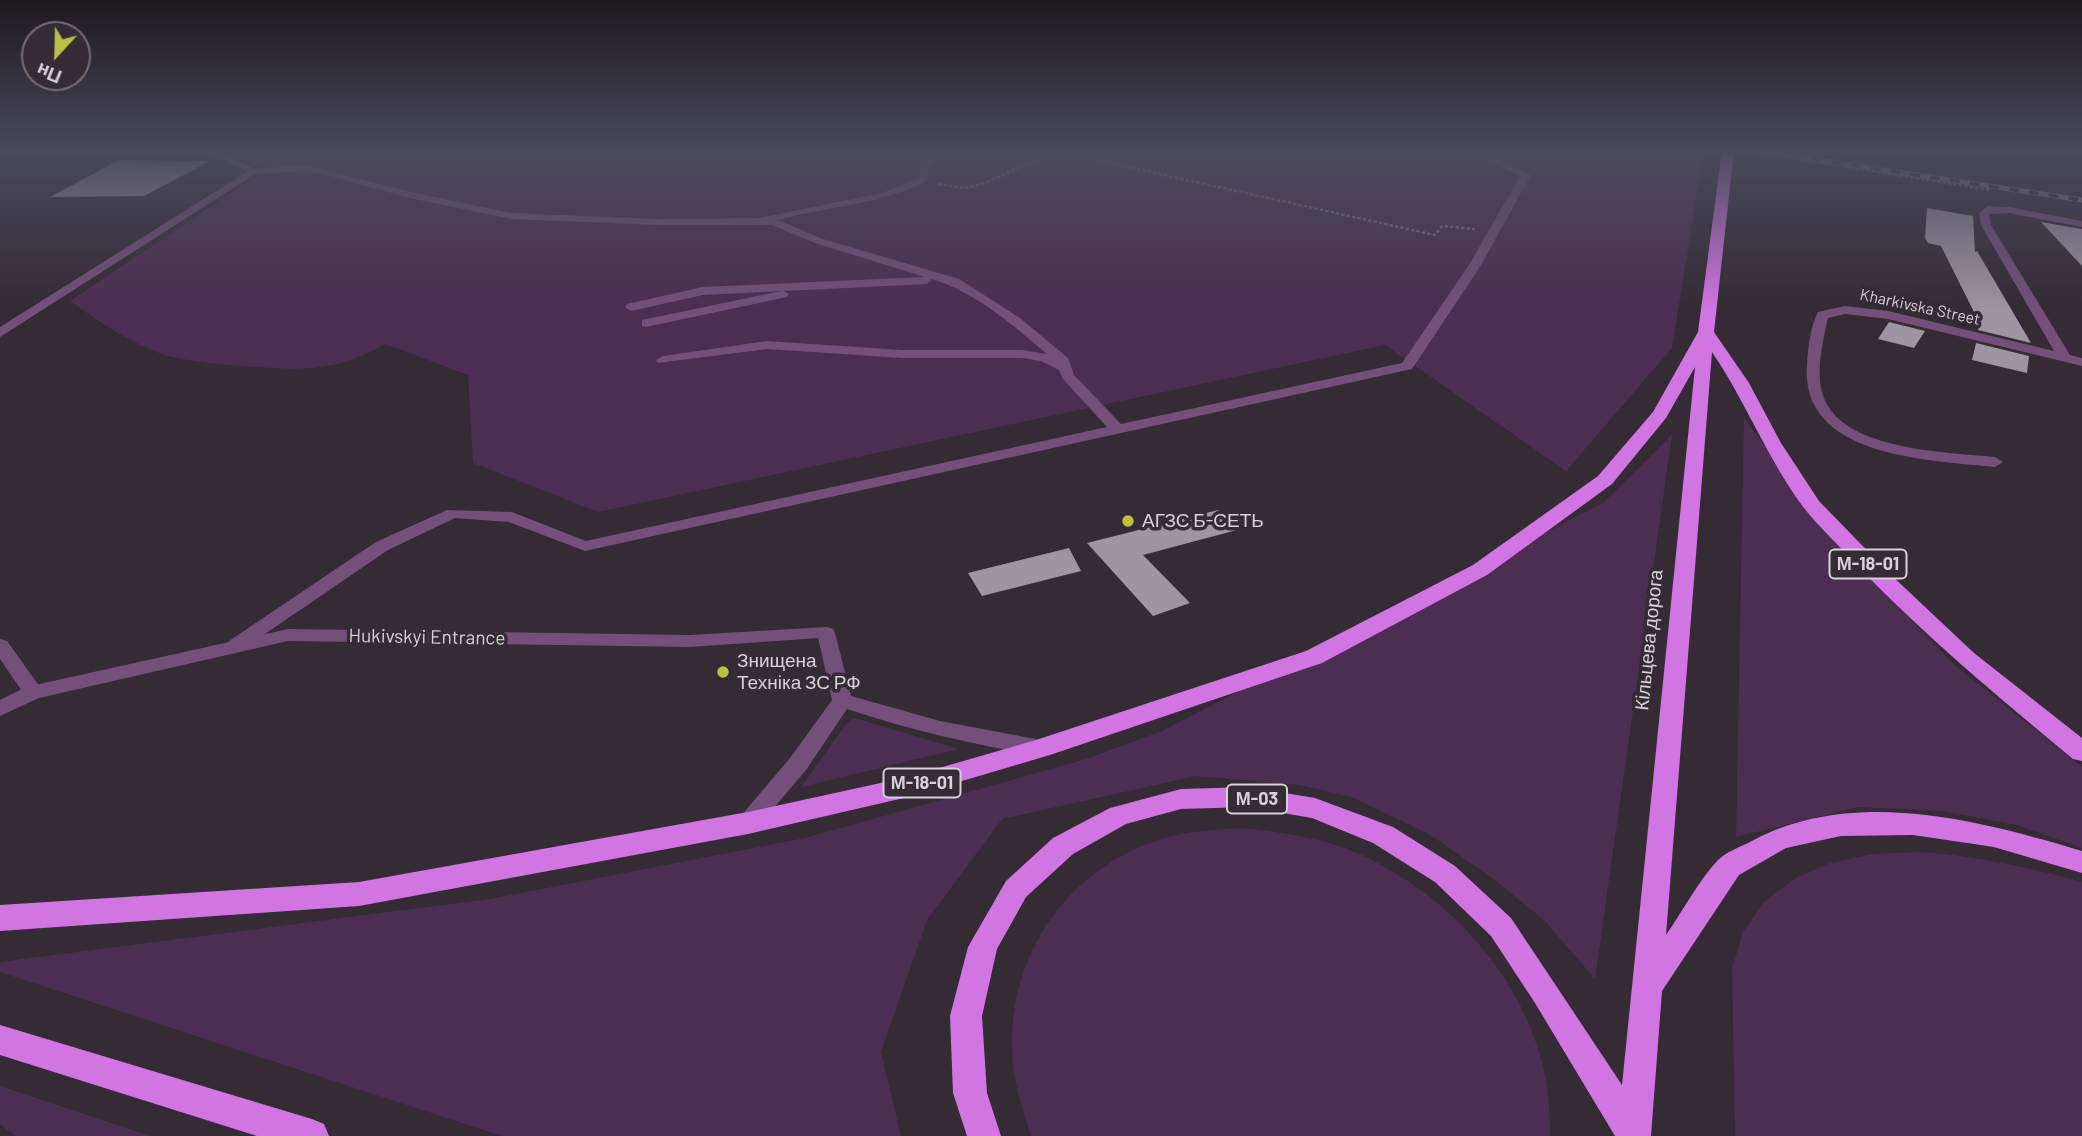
<!DOCTYPE html>
<meta charset="utf-8">
<style>
body{margin:0}
#map{position:relative;width:2082px;height:1136px;overflow:hidden;background:#342b35;font-family:Barlow,sans-serif}
canvas{display:block}
.north{position:absolute;left:21px;top:21px;width:70px;height:70px;box-sizing:border-box;background:#342b35;border:2px solid #756d76;border-radius:50%;rotate:202deg;font-size:19px;font-weight:700;line-height:28px;text-align:center;color:#d7d1d8}
.north::after{content:'';display:block;margin:auto;width:24px;height:32px;background:#bcbf44;clip-path:polygon(50% 0,100% 100%,50% 72%,0 100%)}
</style>
<div id="map">
<canvas width="2082" height="1136"></canvas>
<div class="north">Пн</div>
</div>
<script>
const ctx = document.querySelector('canvas').getContext('2d');
ctx.lineJoin = 'round';
function fillPath(path, color) {
  ctx.fillStyle = color;
  ctx.fill(path, 'evenodd');
}
function strokePath(path, color, width, dash) {
  ctx.strokeStyle = color;
  ctx.lineWidth = width;
  ctx.lineCap = dash ? 'butt' : 'round';
  ctx.setLineDash(dash || []);
  ctx.stroke(path);
}
function write(font, color, halo, rows, align = 'center') {
  ctx.font = font + ' Barlow,sans-serif';
  ctx.lineWidth = 7;
  ctx.setLineDash([]);
  ctx.textBaseline = 'middle';
  ctx.strokeStyle = halo;
  ctx.fillStyle = color;
  for (const [text, x, y, turn = 0] of rows) {
    ctx.save();
    ctx.translate(x, y);
    ctx.rotate((+turn || 0) * Math.PI / 180);
    ctx.textAlign = isNaN(turn) ? turn : align;
    if (halo) ctx.strokeText(text, 0, 0);
    ctx.fillText(text, 0, 0);
    ctx.restore();
  }
}
fillPath(new Path2D(`
 M224 150H1704L1672 348 1566 471 1385 345 598 512 473 463 468 375 386 344C365 355 345 364 321 367 293 372 189 364 162 354 129 342 99 322 70 301L265 170Z
 M1744 418 1831 535 1953 664 2082 767V848L2017 825 1941 811 1858 807 1736 837Z
 M1672 435 1595 979 1544 920 1491 877 1429 834 1351 797 1300 785 1196 776 1002 819 927 920 881 1052 901 1136H502L0 972V962L490 899 805 838 1083 760 1162 731 1603 503Z
 M853 719H858L959 749 801 787 846 724Z
 M1240 828C1282 832 1325 838 1364 856 1470 907 1555 1014 1550 1136H1031C1022 1107 1012 1078 1012 1048 1010 951 1069 869 1161 839 1187 831 1213 830 1240 828Z
 M1921 852C1976 856 2028 867 2082 882V1136H1735L1732 969 1743 932 1764 902 1794 879 1830 863 1873 854Z
 M0 1086 150 1136H17L0 1125Z`), '#4c2e52');
fillPath(new Path2D(`
 M119 160 210 161 144 196 50 197Z
 M1927 208 1973 216 1975 252 1977 251 2031 343 1978 330 1980 324 1941 246 1928 243 1925 238Z
 M2041 222 2082 229V266Z
 M1889 322 1925 331 1914 348 1878 339Z
 M1976 343 2029 356 2027 373 1972 360Z
 M1218 510 1237 530 1143 555 1190 603 1153 616 1087 543Z
 M1069 548 1081 571 982 596 968 573Z`), '#9f94a1');
strokePath(new Path2D(`
 M1747 151 1990 190
 M938 184 965 188 983 184 1056 151 1435 235 1442 226 1475 229`), '#777078', 2.5, [3.5, 2]);
fillPath(new Path2D(`
 M948 150H961L929 164 927 181C880 205 829 206 778 220L823 239 959 279 1020 318 1068 358 1074 375 1121 424 1402 363 1469 265 1520 176 1480 157 1481 150H1491L1488 154 1531 175 1481 265 1412 369 585 551 509 522 455 518 388 550 243 649H229L226 645 229 641 376 542 447 510 512 512 586 541 1107 427 1063 379 1059 370 1041 361 1022 358H902L767 349 658 363 656 360 663 356 767 341 902 350H1022L1047 354C1013 325 975 292 932 279L927 284 784 291 789 294 787 297 646 327 642 326V320L781 291 703 295 631 311 625 307 627 304 703 287 925 277 815 243 772 225H659L511 219 410 198 326 175 304 171 255 174 252 173V169L304 165 411 192 511 213 659 219 760 218 882 193 919 178 921 161Z
 M826 627 833 629 835 633 851 696 940 721 1041 740 1048 742 1052 748 1048 754 1041 756C975 745 910 730 847 709L806 770 756 829 748 832 740 829 737 823 740 817 790 758 832 700 817 633 819 629Z
 M0 639 7 641 40 687 43 692 40 697H26L0 659Z`), '#734f7a');
fillPath(new Path2D(`
 M0 150H8L0 154Z
 M201 150H214L260 171 0 337V327L248 171Z
 M1988 206 2009 207 2082 221V227L2009 213 1989 214 1991 225 2070 355 2082 358V366L1888 319 1845 314 1828 318C1823 341 1816 369 1822 392 1837 451 1947 452 1995 457L2003 462 1995 467C1930 460 1799 458 1807 364 1808 348 1810 327 1818 312L1845 306 1888 311 2054 351 1981 225 1979 213Z
 M826 627 833 629 835 633 833 637 690 647 288 641 39 698 0 716V700L26 687 288 629 690 635Z`), '#734f7a');
fillPath(new Path2D(`
 M1722 150H1734L1714 332 1749 383 1781 443 1819 501 1889 573 1974 653 2082 738V761L2073 759C1996 695 1920 632 1851 559 1836 542 1818 526 1804 508 1768 460 1746 402 1712 352L1666 935C1683 911 1698 881 1718 860 1726 852 1740 847 1750 842 1852 786 1978 820 2082 851V873L1994 847 1913 835 1841 836 1786 848 1739 875 1662 991 1651 1136H1615L1535 1003 1491 936 1435 882 1373 843 1312 818 1248 807 1181 809 1126 824 1073 854 1026 897 997 949 982 1016 987 1093 1001 1136H967L953 1093 950 1016 968 947 1006 881 1053 838 1110 808 1181 789 1248 787 1315 798 1393 827 1455 866 1511 918 1622 1085 1695 367 1666 418 1612 484 1487 575 1322 663 1050 755 908 797 748 834 359 906 0 931V905L359 882 748 812 908 777 1036 740 1306 651 1473 565 1598 476 1653 412 1698 332Z
 M0 1025 312 1119 324 1124 329 1136H257L0 1055Z`), '#d075e2');
const rail = new Path2D(`
 M1752 150 2082 200`);
strokePath(rail, '#807881', 5);
strokePath(rail, '#342b35', 3.5, [10]);
const sky = ctx.createLinearGradient(0, 0, 0, 309);
sky.addColorStop(0, '#1d181d');
sky.addColorStop(0.49, '#4a4a5c');
sky.addColorStop(1, '#4a4a5c00');
ctx.fillStyle = sky;
ctx.fillRect(0, 0, 2082, 309);
for (const [x, y, r, color] of [
 [1128,521,7,"#bcbf44"],
 [723,672,7,"#bcbf44"]
]) {
  const dot = new Path2D();
  dot.arc(x, y, r, 0, 2 * Math.PI);
  ctx.fillStyle = color;
  ctx.fill(dot);
  strokePath(dot, '#342b35', 2.5);
}
write('16px', '#d7d1d8', '#342b35', [
 ["Kharkivska Street",1920,307,12]
]);
for (const [x, y, w] of [
 [1868,564,77],
 [922,783,77],
 [1257,799,60]
]) {
  const box = new Path2D();
  box.roundRect(x - w / 2, y - 14.5, w, 29, 5);
  ctx.fillStyle = '#342b35';
  ctx.fill(box);
  strokePath(box, '#d7d1d8', 2);
}
write('bold 18px', '#d7d1d8', null, [
 ["М-18-01",1868,564],
 ["М-18-01",922,783],
 ["М-03",1257,799]
]);
write('19px', '#d7d1d8', '#342b35', [
 ["АГЗС Б-СЕТЬ",1142,521],
 ["Знищена",737,661],
 ["Техніка ЗС РФ",737,683]
], 'left');
write('19px', '#d7d1d8', '#342b35', [
 ["Hukivskyi Entrance",427,637,1],
 ["Кільцева дорога",1649,640,-84]
]);
</script>
